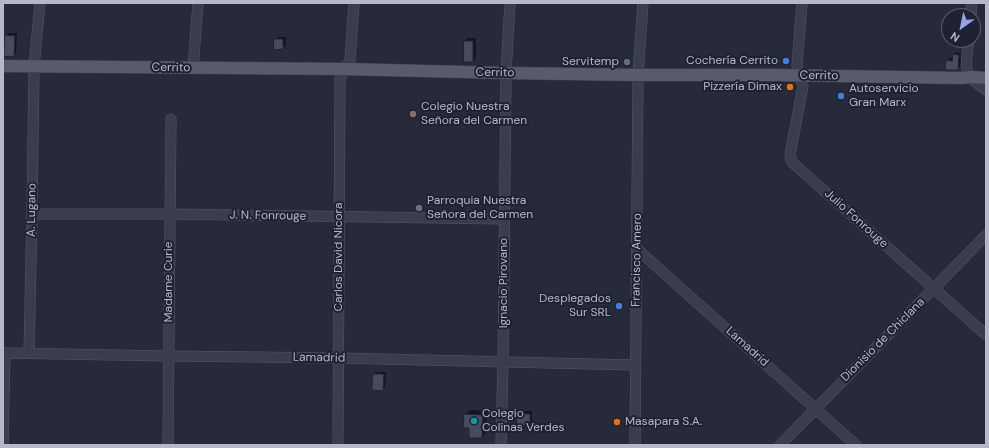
<!DOCTYPE html>
<meta charset="utf-8">
<style>
body{margin:0}
#map{position:relative;width:989px;height:448px;overflow:hidden;background:#262a3a;font-family:"DM Sans",sans-serif}
canvas{display:block}
.frame{position:absolute;inset:0;border:4px solid #b6b8c6;pointer-events:none}
.north{position:absolute;left:941px;top:8px;width:40px;height:40px;box-sizing:border-box;background:#1f2230;border:1px solid #5b5e6c;border-radius:50%;rotate:213deg;font-size:11px;font-weight:700;line-height:16px;text-align:center;color:#b6b8c6}
.north::after{content:'';display:block;margin:auto;width:14px;height:18px;background:#95a2eb;clip-path:polygon(50% 0,100% 100%,50% 72%,0 100%)}
</style>
<div id="map">
<canvas width="989" height="448"></canvas>
<div class="frame"></div>
<div class="north">N</div>
</div>
<script>
const ctx = document.querySelector('canvas').getContext('2d');
ctx.lineJoin = 'round';
function fillPath(path, color) {
  ctx.fillStyle = color;
  ctx.fill(path, 'evenodd');
}
function strokePath(path, color, width, dash) {
  ctx.strokeStyle = color;
  ctx.lineWidth = width;
  ctx.lineCap = dash ? 'butt' : 'round';
  ctx.setLineDash(dash || []);
  ctx.stroke(path);
}
function write(font, color, halo, rows, align = 'center') {
  ctx.font = font + ' "DM Sans",sans-serif';
  ctx.lineWidth = 4;
  ctx.setLineDash([]);
  ctx.textBaseline = 'middle';
  ctx.strokeStyle = halo;
  ctx.fillStyle = color;
  for (const [text, x, y, turn = 0] of rows) {
    ctx.save();
    ctx.translate(x, y);
    ctx.rotate((+turn || 0) * Math.PI / 180);
    ctx.textAlign = isNaN(turn) ? turn : align;
    if (halo) ctx.strokeText(text, 0, 0);
    ctx.fillText(text, 0, 0);
    ctx.restore();
  }
}
fillPath(new Path2D(`
 M9 33H17L16 53 13 56 6 36Z
 M278 37H286V46L283 48 275 40Z
 M467 38H476V58L473 61 465 41Z
 M956 52 961 53 960 67 957 69 947 61 949 58H953L954 55Z
 M376 372H386L385 387 382 390 374 374Z
 M470 410 487 411 486 433 482 437 470 427H465V414Z
 M521 411H532V422L529 425 518 414Z`), '#0007');
const building = new Path2D(`
 M5 35 15 36 14 57 4 56Z
 M274 39H283V49L274 50Z
 M464 41H473V62H464Z
 M953 54 959 55 958 70H945L946 60 952 61Z
 M373 374H384L383 391 372 390Z
 M517 413 530 414V426L517 425Z
 M464 414 483 415 482 438H469V428H464Z`);
fillPath(building, '#484b5e');
strokePath(building, '#212432', 1);
const minor = new Path2D(`
 M802 3 797 65C798 73 801 79 803 86L790 155 791 160 794 164 986 335
 M971 16 972 3
 M969 40C968 52 963 68 971 78 975 82 981 86 986 90
 M193 68 198 3
 M32 214H170L504 219
 M637 249 856 445
 M3 353 169 356 338 358 635 365
 M29 353 32 214 34 67 40 3
 M3 445 5 353
 M168 445 171 119
 M338 445 340 78 350 60 354 3
 M501 445 503 362 506 73 510 3
 M635 445 638 75 643 3
 M780 445 986 235`);
const major = new Path2D(`
 M3 66 344 69 506 73 638 75H776L960 78 971 77 986 78`);
strokePath(minor, '#555866', 11);
strokePath(major, '#434654', 13);
strokePath(minor, '#3a3d4b', 10);
strokePath(major, '#585b6b', 12);
for (const [x, y, r, color] of [
 [786,61,4,"#3f7fe0"],
 [627,62,4,"#5c6f8a"],
 [790,87,4,"#e8710a"],
 [841,96,4,"#3f7fe0"],
 [413,114,4,"#8d6e63"],
 [419,208,4,"#6b7280"],
 [619,306,4,"#3f7fe0"],
 [474,421,4,"#0f9aa8"],
 [617,422,4,"#e8710a"]
]) {
  const dot = new Path2D();
  dot.arc(x, y, r, 0, 2 * Math.PI);
  ctx.fillStyle = color;
  ctx.fill(dot);
  strokePath(dot, '#1f2230', 1.5);
}
write('12px', '#b6b8c6', '#1f2230', [
 ["Cochería Cerrito",778,61,"right"],
 ["Servitemp",619,62,"right"],
 ["Pizzería Dimax",782,87,"right"],
 ["Autoservicio",849,89],
 ["Gran Marx",849,103],
 ["Colegio Nuestra",421,107],
 ["Señora del Carmen",421,121],
 ["Parroquia Nuestra",427,201],
 ["Señora del Carmen",427,215],
 ["Desplegados",611,299,"right"],
 ["Sur SRL",611,313,"right"],
 ["Colegio",482,414],
 ["Colinas Verdes",482,428],
 ["Masapara S.A.",625,422]
], 'left');
write('12px', '#b6b8c6', '#1f2230', [
 ["Cerrito",171,68,1],
 ["Cerrito",495,73,1],
 ["Cerrito",819,76,1],
 ["A. Lugano",32,210,-89],
 ["J. N. Fonrouge",268,216,1],
 ["Julio Fonrouge",856,219,42],
 ["Carlos David Nicora",339,257,-90],
 ["Francisco Amero",637,260,-89],
 ["Madame Curie",169,282,-90],
 ["Ignacio Pirovano",504,283,-90],
 ["Dionisio de Chiclana",883,340,-45],
 ["Lamadrid",747,347,42],
 ["Lamadrid",319,358,1]
]);
</script>
